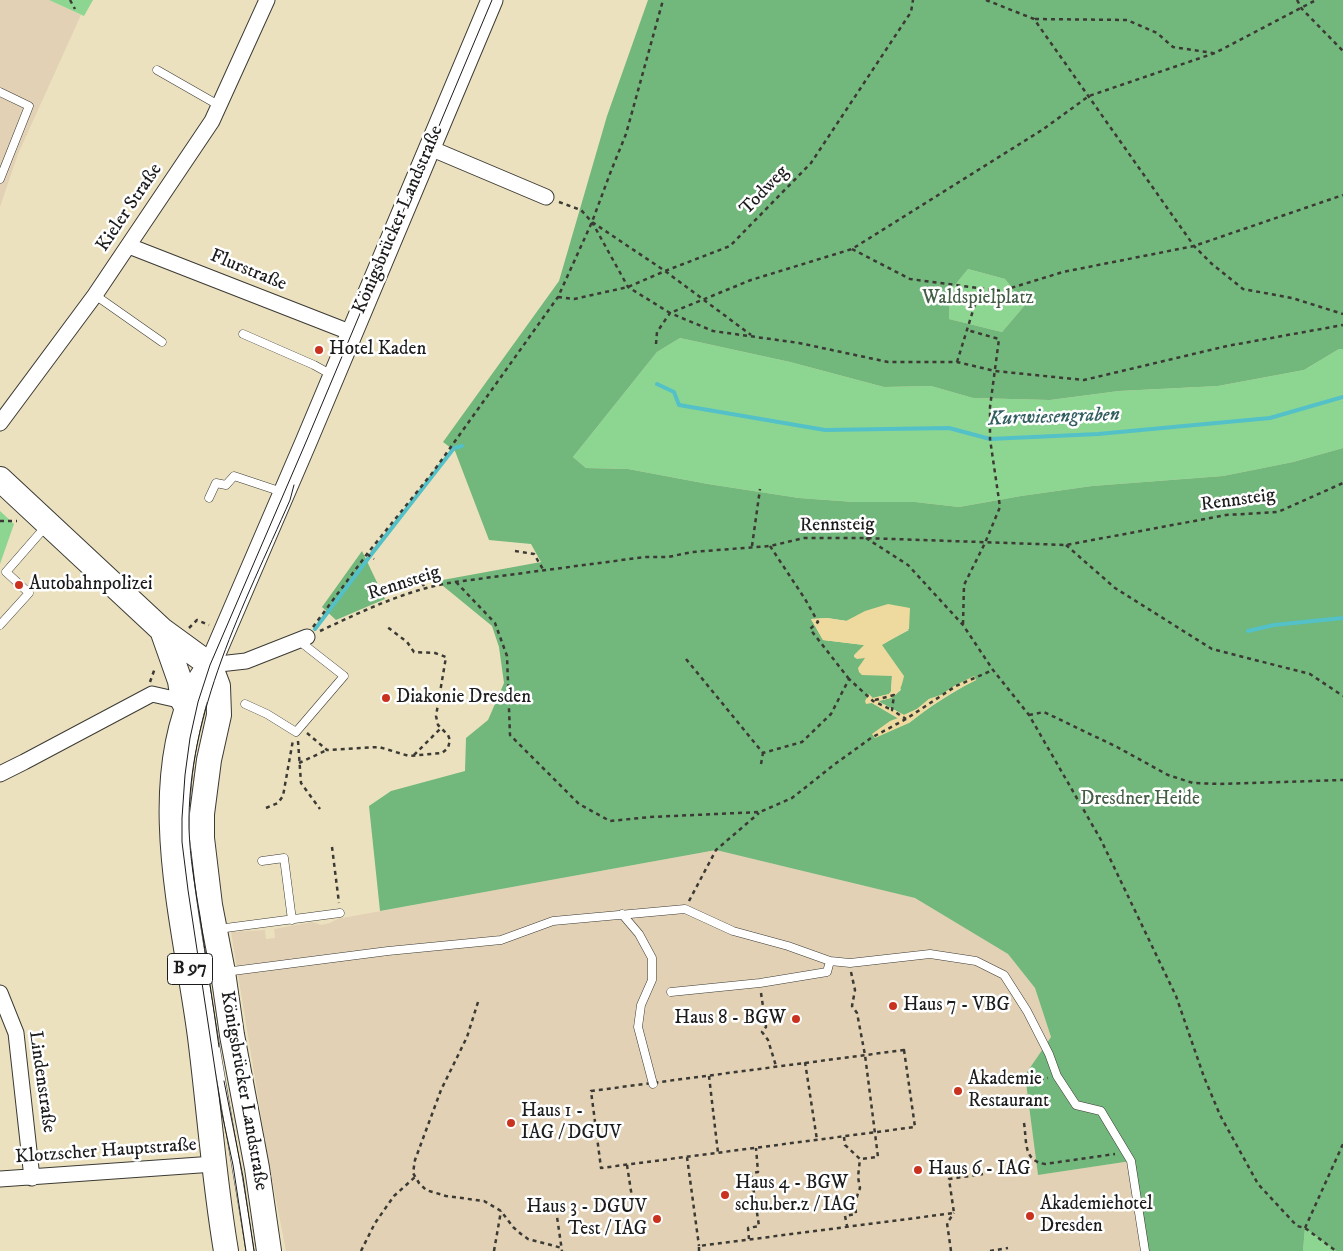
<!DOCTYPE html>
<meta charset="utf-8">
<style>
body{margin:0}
canvas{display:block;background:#ece1bf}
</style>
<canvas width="1343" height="1251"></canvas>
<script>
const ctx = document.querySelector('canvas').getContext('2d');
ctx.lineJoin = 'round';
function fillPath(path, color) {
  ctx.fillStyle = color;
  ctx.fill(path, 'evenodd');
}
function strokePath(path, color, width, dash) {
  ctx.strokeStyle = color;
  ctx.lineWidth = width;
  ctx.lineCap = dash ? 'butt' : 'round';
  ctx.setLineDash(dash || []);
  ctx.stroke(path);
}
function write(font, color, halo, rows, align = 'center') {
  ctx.font = font + ' "IM FELL DW Pica",serif';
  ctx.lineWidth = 5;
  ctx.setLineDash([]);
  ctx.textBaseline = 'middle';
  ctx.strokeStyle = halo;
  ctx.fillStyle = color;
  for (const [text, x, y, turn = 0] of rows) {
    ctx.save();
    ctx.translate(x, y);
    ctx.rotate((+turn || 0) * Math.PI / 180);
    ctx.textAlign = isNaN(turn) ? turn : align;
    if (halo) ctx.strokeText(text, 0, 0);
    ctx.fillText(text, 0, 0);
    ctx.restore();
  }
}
fillPath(new Path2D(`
 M0 0H49L81 15 18 154 0 207Z
 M716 850 915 898 1008 954 1035 988 1051 1037 1025 1075 1038 1175 1131 1161 1145 1251H286L269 1164 231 932 265 930 266 939 275 938 274 929 313 922 321 925 330 923 337 919Z`), '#e2d1b4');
fillPath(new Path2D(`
 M49 0H93L84 16Z
 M968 269 1005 279 1025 305 1002 332 949 319 950 291Z
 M680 338 790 362 884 387 931 386 973 398 1050 400 1119 391 1218 386 1304 370 1339 349H1343V448L1293 462 1223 476 1092 486 1021 496 959 507 915 502H854L799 498 708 484 628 469 586 468 573 457 657 352Z
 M0 511 14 524 0 564Z
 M1305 1228 1336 1251H1303Z`), '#8dd691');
fillPath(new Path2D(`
 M648 0H1343V349H1339L1304 370 1218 386 1119 391 1050 400 973 398 931 386 884 387 790 362 680 338 657 352 573 457 586 468 628 469 708 484 799 498 854 502H915L959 507 1021 496 1092 486 1223 476 1293 462 1343 448V1251H1336L1305 1228 1303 1251H1145L1131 1161 1038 1175 1025 1075 1051 1037 1035 988 1008 954 915 898 716 850 380 911 369 806 391 791 465 771 466 738 488 720 504 683 499 647 492 626 437 581 541 562 531 544 489 540 455 451 443 442 559 281 607 116ZM968 269 1005 279 1025 305 1002 332 949 319 950 291ZM827 618 909 630 881 645 901 690 891 698 878 701 904 715 917 709 929 699 941 695 956 685 976 680C952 692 931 706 909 723L899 719 872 703 873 698 889 694 891 692 892 675 865 658 864 645 823 640 811 619Z
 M362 551 385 599 336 620 322 607Z`), '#72b77b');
fillPath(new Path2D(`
 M888 604 910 608 909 629 882 645 904 676C900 694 897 697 879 701L880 703 904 715 917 709 929 699 941 695 956 685 974 676 976 680 954 691 929 707 909 723 875 738 872 734 890 721 898 718 872 703 866 704 865 701 869 694 873 698 889 694 891 691 892 676 862 675 859 672 858 668 865 658 857 659 854 657V655L864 645 823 640 811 619 827 618 846 621 865 611Z`), '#eeda9e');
strokePath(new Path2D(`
 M657 384 674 392 679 405 825 430 949 428 990 439 1098 434 1270 418 1343 397
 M315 629 370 556 454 448 462 446
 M1248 631 1274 625 1343 618`), '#53c1c7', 4);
const service = new Path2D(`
 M157 70 220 106
 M0 92 29 106 0 179
 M95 295 162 342
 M243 334 314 365 332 375
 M209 498 216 483 226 485 234 476 282 492
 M0 625 29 593 6 572 47 525
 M204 697C191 742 184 789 186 836 188 885 198 934 205 982 219 1072 236 1161 250 1251
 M245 704 267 714 296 732 344 676 298 640
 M262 861 284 858 292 920
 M622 914 639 934 652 958V980L641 1005 638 1027 653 1084
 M218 929 340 913
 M225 972 388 951 501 940 553 921 685 909 733 931 788 946 830 961 850 963 930 954 976 961 1004 975 1027 1011 1049 1054 1057 1076 1076 1105 1101 1111 1131 1161 1145 1251
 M671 992 760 983 827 972 830 961`);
const minor = new Path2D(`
 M430 148 546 197
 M129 246 352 333
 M0 423 95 295 212 121 267 0
 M210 665 246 661 307 637
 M0 774 24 762 152 694 183 701
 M0 993 16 1033 32 1178
 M0 1179 214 1164`);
const secondary = new Path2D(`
 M210 665 306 442 492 0`);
const primary = new Path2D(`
 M0 479 162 630 210 665 218 686 219 715 209 760 202 814V838L210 905 223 972 232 1035 257 1168 269 1251
 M162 630 180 681 183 701 187 708
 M210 665C205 672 199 680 196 687 146 791 186 928 200 1037 209 1108 214 1180 226 1251`);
strokePath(service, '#3b3a34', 9);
strokePath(minor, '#3b3a34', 17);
strokePath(secondary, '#3b3a34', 23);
strokePath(primary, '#3b3a34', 26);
strokePath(new Path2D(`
 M70 0 75 9
 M986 0 1034 19 1194 246 1212 264 1243 289 1292 298 1343 314
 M1297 0 1302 9 1343 51
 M1035 19 1127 20 1157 33 1173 47 1213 53
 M559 202 581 210 592 222 665 271 751 335
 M592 222 628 287 670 313 751 280 852 249 1042 130 1089 96 1215 53 1316 0
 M852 249 910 279 1001 291 1063 272 1194 246 1343 195
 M558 297 574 299 628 287 665 271 730 246 811 163 911 12 913 0
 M656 344 657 332 670 313 713 331 799 343 888 362H957L995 371 1084 380 1227 346 1343 325
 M957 362 980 288
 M0 521H17
 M866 538 908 565 963 625 993 670 1029 715 1101 840 1176 996 1204 1077 1220 1115 1258 1184 1297 1226 1305 1228 1336 1251
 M1066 545 1115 588 1212 649 1310 674 1343 696
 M752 546 760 489
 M770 546 805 599 818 622 810 629 849 679
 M515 551 534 554 544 571
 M367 554 374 559
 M415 582 421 581 425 588
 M456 582 495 623 507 656 510 735 579 804 610 821 650 817 760 812 792 798 835 764 871 738 906 719 956 686 993 670
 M963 624 964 585 985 543 1000 507 990 439V407L999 339 967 330
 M313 627 367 554 433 472 558 297 592 222 611 171 626 134 663 0
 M189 628 197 620 209 625
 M320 631C363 611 408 589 455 582L645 557H668L692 552 770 546 804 538H864L1066 545 1226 515 1278 512 1343 483
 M686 659 763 753 802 742 831 714 849 679 873 701 892 710
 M150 682 155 668
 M875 700 894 695 892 710 906 719
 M1029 715 1044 712 1117 747 1168 775 1193 783 1220 784 1343 780
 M307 733 327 750 379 747 409 756 442 753 448 748 450 740 448 735 438 725 436 716 446 657 435 653 414 652 407 642 386 626
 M298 741 301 783 320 809
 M414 755 441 728
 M299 763 327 750
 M761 764 763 753
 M266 808 278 803 283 796 293 740
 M332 847 339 903
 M689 901 716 850 759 813
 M851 972 855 990 852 1006 857 1013 865 1055 878 1157 860 1159
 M761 993 766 1027 762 1032 768 1040 776 1066
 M478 1002 467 1037 441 1090 415 1160 413 1173 419 1183 426 1190 446 1196 484 1201 501 1211 513 1227 521 1234 528 1239 562 1248
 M904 1050 915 1127 601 1168 591 1091Z
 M805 1062 817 1140
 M709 1076 718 1153
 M1016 1084 1048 1078
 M1024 1123C1027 1142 1023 1161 1045 1164L1115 1154
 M844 1137 845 1145 860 1159 858 1177 860 1188 855 1202 856 1214 845 1216 847 1226
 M687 1157 699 1246
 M627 1165 633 1204
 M556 1210 562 1251
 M1305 1228 1343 1144
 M749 1239 748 1228 759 1226 751 1173 758 1172 756 1148
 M361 1251 375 1223 394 1196 415 1177
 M494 1251 501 1211
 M699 1251V1246L954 1213 949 1179 983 1174
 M951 1251 947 1223 954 1213
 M990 1251 1008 1248`), '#3b3a34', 2.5, [4, 4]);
strokePath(service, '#fff', 8);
strokePath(minor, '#fff', 15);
strokePath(secondary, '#fff', 21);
strokePath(primary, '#fff', 24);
strokePath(new Path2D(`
 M219 1047C213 1003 206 959 200 916 195 887 190 858 189 829 187 712 244 605 290 500L294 485
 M224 1081 243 1177 254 1251
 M246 1251 233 1165 221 1109 188 890 182 842V818L185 775 190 738 198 702 210 665 306 442 492 0`), '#1c1c1c', 1);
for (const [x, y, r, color] of [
 [319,350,5,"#c8321e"],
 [19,585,5,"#c8321e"],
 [386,698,5,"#c8321e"],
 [893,1006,5,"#c8321e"],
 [796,1019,5,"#c8321e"],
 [958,1091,5,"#c8321e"],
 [511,1123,5,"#c8321e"],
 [918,1170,5,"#c8321e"],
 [725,1195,5,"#c8321e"],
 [1030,1216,5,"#c8321e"],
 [657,1219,5,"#c8321e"]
]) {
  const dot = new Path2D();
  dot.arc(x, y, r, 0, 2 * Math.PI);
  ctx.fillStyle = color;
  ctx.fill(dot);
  strokePath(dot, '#fff', 2);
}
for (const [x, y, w] of [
 [190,969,45]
]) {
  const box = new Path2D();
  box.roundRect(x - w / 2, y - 15.5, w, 31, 4);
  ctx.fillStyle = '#fff';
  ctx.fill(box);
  strokePath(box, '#1c1c1c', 1);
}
write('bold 18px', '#1c1c1c', null, [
 ["B 97",190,969]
]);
write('19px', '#1c1c1c', '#fff', [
 ["Todweg",765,191,-46],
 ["Kieler Straße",130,208,-56],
 ["Königsbrücker Landstraße",399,220,-67],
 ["Flurstraße",248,271,22],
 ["Rennsteig",1238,501,-8],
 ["Rennsteig",837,526,-1],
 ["Rennsteig",404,584,-18],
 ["Lindenstraße",41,1082,82],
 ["Königsbrücker Landstraße",243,1091,80],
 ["Klotzscher Hauptstraße",106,1152,-4]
]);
write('19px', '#445d45', '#fff', [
 ["Waldspielplatz",978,299],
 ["Dresdner Heide",1140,800]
]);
write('19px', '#1c1c1c', '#fff', [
 ["Hotel Kaden",329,350],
 ["Autobahnpolizei",29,585],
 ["Diakonie Dresden",396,698],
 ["Haus 7 - VBG",903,1006],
 ["Haus 8 - BGW",786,1019,"right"],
 ["Akademie",968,1080],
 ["Restaurant",968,1102],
 ["Haus 1 -",521,1112],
 ["IAG / DGUV",521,1134],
 ["Haus 6 - IAG",928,1170],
 ["Haus 4 - BGW",735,1184],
 ["schu.ber.z / IAG",735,1206],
 ["Akademiehotel",1040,1205],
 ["Dresden",1040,1227],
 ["Haus 3 - DGUV",647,1208,"right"],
 ["Test / IAG",647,1230,"right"]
], 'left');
write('italic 20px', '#325e60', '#fff', [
 ["Kurwiesengraben",1054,418,-2]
]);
</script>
